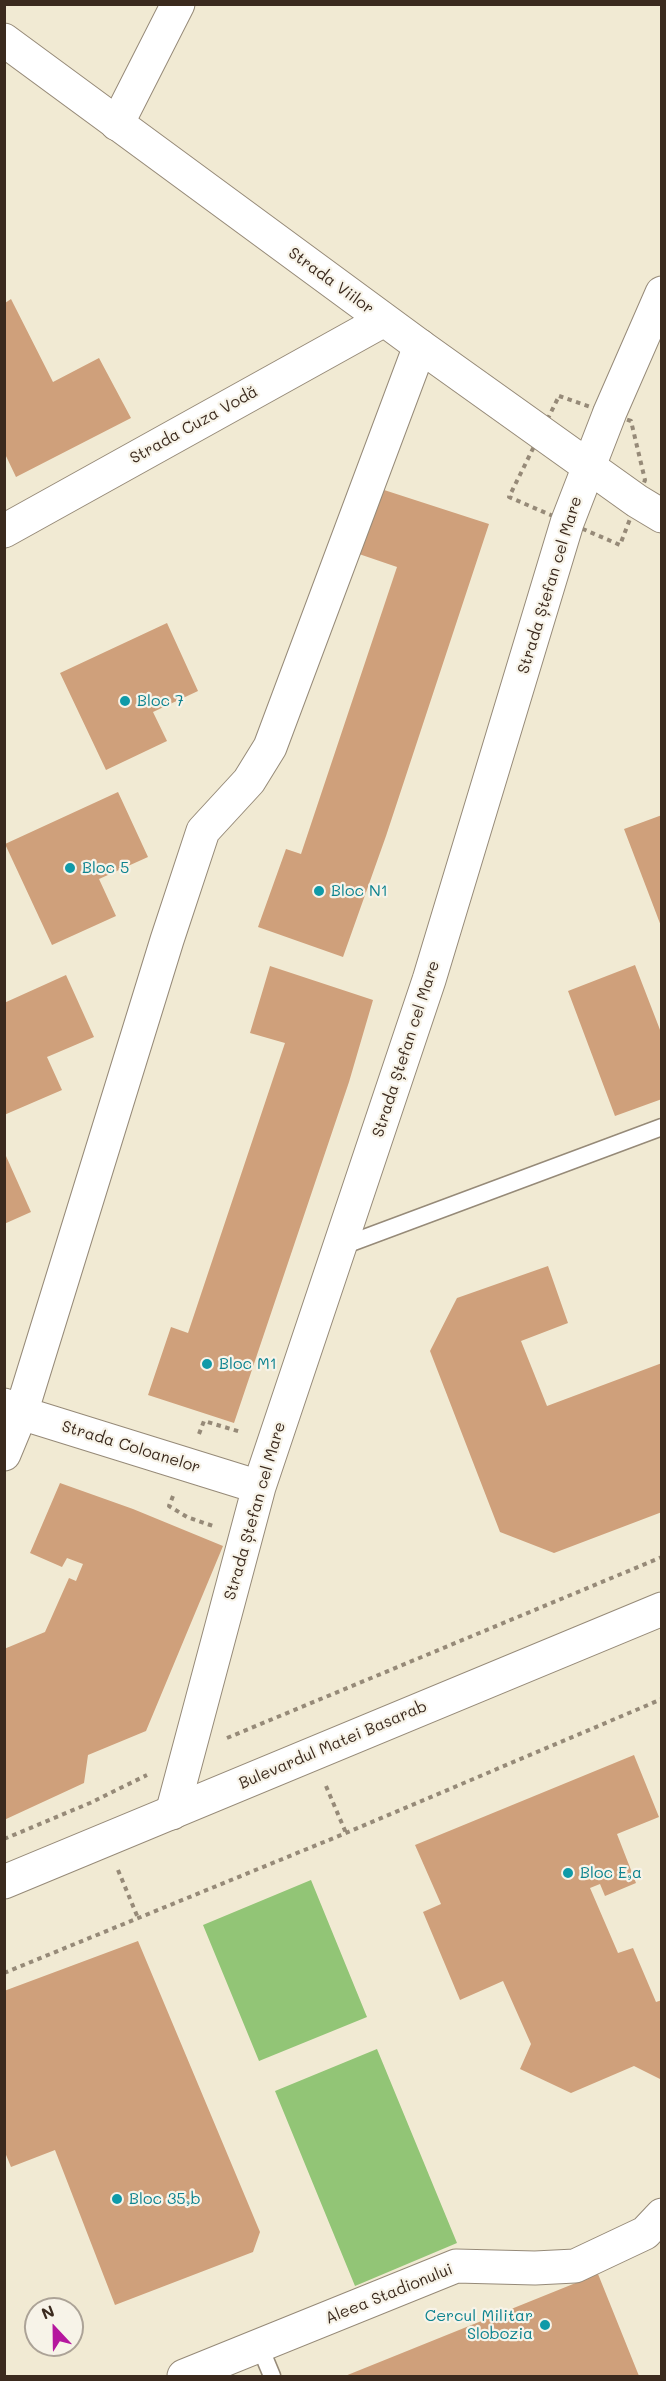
<!DOCTYPE html>
<meta charset="utf-8">
<style>
body{margin:0}
#map{position:relative;width:666px;height:2381px;overflow:hidden;background:#f1ead3;font-family:Mali,sans-serif}
canvas{display:block}
.frame{position:absolute;inset:0;border:6px solid #3b2a1e;pointer-events:none}
.north{position:absolute;left:24px;top:2297px;width:60px;height:60px;box-sizing:border-box;background:#f7f3e8;border:2px solid #aca397;border-radius:50%;rotate:338deg;font-size:16px;font-weight:700;line-height:24px;text-align:center;color:#3b2a1e}
.north::after{content:'';display:block;margin:auto;width:21px;height:27px;background:#b5179e;clip-path:polygon(50% 0,100% 100%,50% 72%,0 100%)}
</style>
<div id="map">
<canvas width="666" height="2381"></canvas>
<div class="frame"></div>
<div class="north">N</div>
</div>
<script>
const ctx = document.querySelector('canvas').getContext('2d');
ctx.lineJoin = 'round';
function fillPath(path, color) {
  ctx.fillStyle = color;
  ctx.fill(path, 'evenodd');
}
function strokePath(path, color, width, dash) {
  ctx.strokeStyle = color;
  ctx.lineWidth = width;
  ctx.lineCap = dash ? 'butt' : 'round';
  ctx.setLineDash(dash || []);
  ctx.stroke(path);
}
function write(font, color, halo, rows, align = 'center') {
  ctx.font = font + ' Mali,sans-serif';
  ctx.lineWidth = 4.5;
  ctx.setLineDash([]);
  ctx.textBaseline = 'middle';
  ctx.strokeStyle = halo;
  ctx.fillStyle = color;
  for (const [text, x, y, turn = 0] of rows) {
    ctx.save();
    ctx.translate(x, y);
    ctx.rotate((+turn || 0) * Math.PI / 180);
    ctx.textAlign = isNaN(turn) ? turn : align;
    if (halo) ctx.strokeText(text, 0, 0);
    ctx.fillText(text, 0, 0);
    ctx.restore();
  }
}
fillPath(new Path2D(`
 M311 1880 367 2017 259 2061 203 1925Z
 M377 2049 457 2243 355 2286 275 2091Z`), '#92c576');
fillPath(new Path2D(`
 M11 299 53 382 99 358 131 418 16 477 5 454V303Z
 M381 489 489 524 386 836 343 957 258 927 286 849 301 854 397 567 359 554Z
 M167 623 198 691 153 712 167 741 106 770 60 673Z
 M118 792 148 857 99 879 116 916 52 945 5 844Z
 M662 815V925L661 926 624 829Z
 M635 965 662 1035V1099L615 1116 568 991Z
 M270 966 373 1000 349 1082 234 1423 148 1395 171 1327 188 1333 285 1043 250 1033Z
 M66 975 94 1037 47 1057 62 1090 4 1115V1003Z
 M6 1156 31 1212 4 1224V1157Z
 M548 1266 568 1323 521 1341 547 1406 662 1363V1512L554 1553 500 1532 430 1351 457 1298Z
 M60 1483 133 1509 223 1546 146 1731 88 1755 84 1783 4 1820V1649L45 1632 69 1578 76 1581 83 1564 67 1558 62 1567 30 1553Z
 M634 1755 659 1817 617 1834 636 1883 605 1896 600 1884 590 1888 618 1953 633 1948 656 2002 662 2000V2080L634 2066 571 2093 520 2069 531 2044 503 1981 460 2000 423 1912 441 1904 415 1845Z
 M138 1941 260 2232 253 2252 115 2305 55 2150 11 2167 4 2150V1991Z
 M598 2274 639 2376H345Z`), '#cfa07b');
const lane = new Path2D(`
 M340 1247 662 1127
 M260 2347 272 2376`);
const street = new Path2D(`
 M117 124 178 4
 M4 1405 21 1413 259 1487
 M4 1454 21 1413 167 940 203 831 249 781 270 747 420 346
 M172 1813 259 1487 429 980 567 523 610 412 662 293
 M184 2376 456 2266 535 2268 575 2266 645 2233 662 2215`);
const secondary = new Path2D(`
 M4 40 420 346 637 501 662 516
 M4 531 384 320`);
const primary = new Path2D(`
 M4 1882 662 1609`);
strokePath(lane, '#968a78', 19);
strokePath(street, '#968a78', 35);
strokePath(secondary, '#968a78', 35);
strokePath(primary, '#968a78', 35);
strokePath(new Path2D(`
 M559 396 631 421 645 480 620 545 509 497Z
 M199 1434 204 1421 241 1432
 M173 1496 169 1506 187 1517 213 1526
 M227 1738 662 1557
 M326 1786 346 1833
 M4 1839 90 1803 147 1775
 M118 1870 138 1918
 M4 1973 346 1833 662 1699`), '#968a78', 4, [4.5, 4.5]);
strokePath(lane, '#fff', 16);
strokePath(street, '#fff', 33);
strokePath(secondary, '#fff', 33);
strokePath(primary, '#fff', 33);
for (const [x, y, r, color] of [
 [125,701,6,"#0f9aa8"],
 [70,868,6,"#0f9aa8"],
 [319,891,6,"#0f9aa8"],
 [207,1364,6,"#0f9aa8"],
 [568,1873,6,"#0f9aa8"],
 [117,2199,6,"#0f9aa8"],
 [545,2325,6,"#0f9aa8"]
]) {
  const dot = new Path2D();
  dot.arc(x, y, r, 0, 2 * Math.PI);
  ctx.fillStyle = color;
  ctx.fill(dot);
  strokePath(dot, '#f7f3e8', 2);
}
write('16px', '#3b2a1e', '#f7f3e8', [
 ["Strada Viilor",331,281,36],
 ["Strada Cuza Vodă",194,425,-29],
 ["Strada Ștefan cel Mare",550,585,-73],
 ["Strada Ștefan cel Mare",406,1049,-72],
 ["Strada Coloanelor",131,1447,17],
 ["Strada Ștefan cel Mare",255,1511,-74],
 ["Bulevardul Matei Basarab",333,1745,-23],
 ["Aleea Stadionului",389,2294,-22]
]);
write('16px', '#0d838f', '#f7f3e8', [
 ["Bloc 7",137,701],
 ["Bloc 5",82,868],
 ["Bloc N1",331,891],
 ["Bloc M1",219,1364],
 ["Bloc E,a",580,1873],
 ["Bloc 35,b",129,2199],
 ["Cercul Militar",533,2316,"right"],
 ["Slobozia",533,2334,"right"]
], 'left');
</script>
